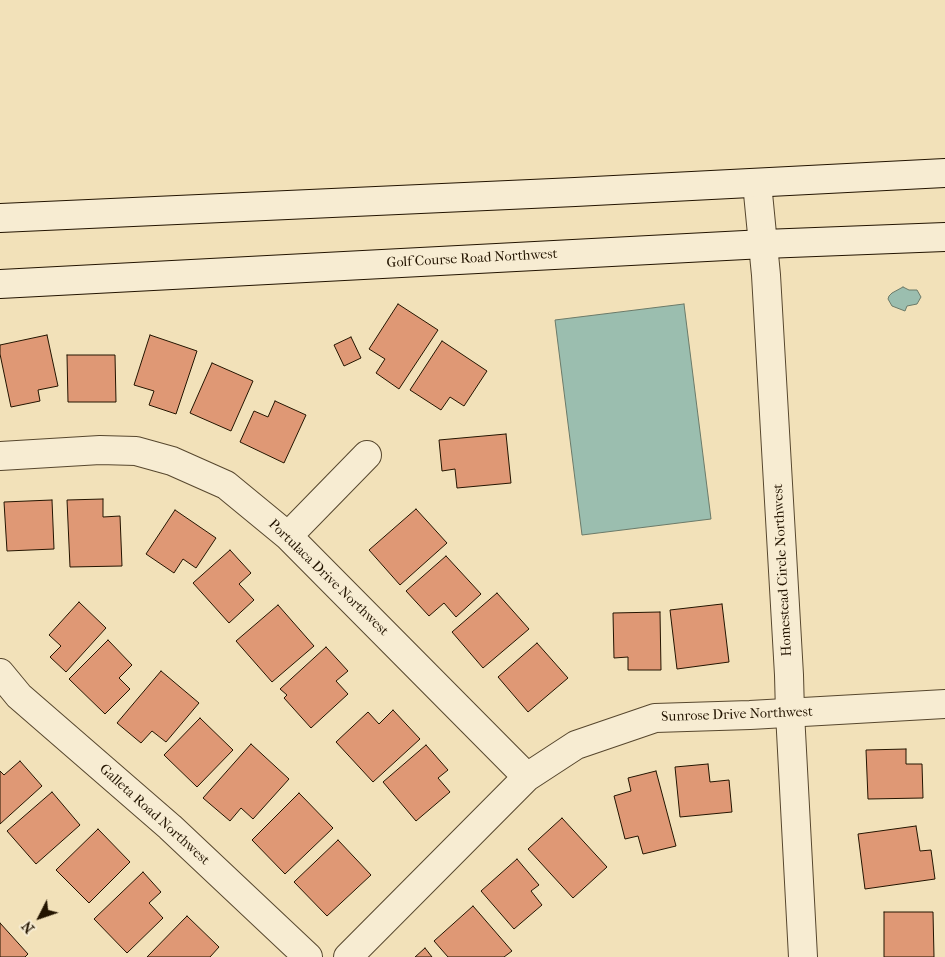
<!DOCTYPE html>
<style>
body{margin:0}
#map{position:relative;width:945px;height:957px;overflow:hidden;background:#f2e1b9;font-family:"IM FELL French Canon",serif}
canvas{display:block}
.north{position:absolute;left:15px;top:892px;width:50px;height:50px;-webkit-text-stroke:4px #f7ecd2;paint-order:stroke;rotate:229deg;font-size:14px;font-weight:700;line-height:20px;text-align:center;color:#231400}
.north::after{content:'';display:block;margin:auto;width:18px;height:22px;background:#231400;clip-path:polygon(50% 0,100% 100%,50% 72%,0 100%)}
</style>
<div id="map">
<canvas width="945" height="957"></canvas>
<div class="north">N</div>
</div>
<script>
const ctx = document.querySelector('canvas').getContext('2d');
ctx.lineJoin = 'round';
function fill(path, color) {
  ctx.fillStyle = color;
  ctx.fill(path, 'evenodd');
}
function toPath(rows) {
  const path = new Path2D();
  for (const r of rows) {
    path.moveTo(r[0], r[1]);
    for (let i = 2; i < r.length; i += 2) path.lineTo(r[i], r[i + 1]);
  }
  return path;
}
function trace(path, color, width, dash) {
  ctx.strokeStyle = color;
  ctx.lineWidth = width;
  ctx.lineCap = dash ? 'butt' : 'round';
  ctx.setLineDash(dash || []);
  ctx.stroke(path);
}
function write(font, color, halo, rows, align = 'center') {
  ctx.font = font + ' "IM FELL French Canon",serif';
  ctx.lineWidth = 5;
  ctx.setLineDash([]);
  ctx.textBaseline = 'middle';
  ctx.strokeStyle = halo;
  ctx.fillStyle = color;
  for (const [text, x, y, turn = 0] of rows) {
    ctx.save();
    ctx.translate(x, y);
    ctx.rotate((+turn || 0) * Math.PI / 180);
    ctx.textAlign = isNaN(turn) ? turn : align;
    if (halo) ctx.strokeText(text, 0, 0);
    ctx.fillText(text, 0, 0);
    ctx.restore();
  }
}
const water = toPath([
 [903,287,909,290,917,290,921,297,917,304,907,306,905,311,892,306,888,299,889,296,892,293,903,287],
 [684,304,711,519,582,535,555,320,684,304]
]);
const building = toPath([
 [398,304,438,330,399,389,376,373,385,359,369,349,398,304],
 [47,335,58,386,38,390,40,401,11,407,0,354,0,345,47,335],
 [150,335,197,351,176,414,149,405,154,391,134,385,150,335],
 [351,337,361,358,344,366,334,345,351,337],
 [442,341,487,371,464,406,450,397,441,410,410,390,442,341],
 [67,355,115,355,116,402,68,402,67,355],
 [212,363,253,381,231,431,190,413,212,363],
 [275,401,306,415,284,463,240,442,254,411,268,417,275,401],
 [506,434,511,483,457,488,455,469,442,471,439,440,506,434],
 [103,499,103,517,120,516,122,566,70,567,67,500,103,499],
 [52,500,54,549,7,551,4,502,52,500],
 [416,509,447,543,400,585,369,550,416,509],
 [175,510,216,538,196,568,183,559,174,573,146,554,175,510],
 [230,550,251,573,239,584,254,600,229,623,193,583,230,550],
 [446,556,481,594,456,617,444,603,429,616,406,591,446,556],
 [497,593,529,629,483,668,452,632,497,593],
 [79,602,106,628,66,672,50,657,61,646,49,635,79,602],
 [722,604,729,662,677,669,670,610,722,604],
 [278,605,314,646,272,682,236,641,278,605],
 [660,612,661,670,628,670,628,657,614,658,613,613,660,612],
 [108,640,132,665,119,678,130,689,105,714,69,679,108,640],
 [537,643,568,678,528,712,498,677,537,643],
 [326,647,348,671,336,681,348,694,311,728,284,698,287,695,280,689,326,647],
 [161,671,199,703,166,742,152,731,141,743,117,723,161,671],
 [393,710,420,739,373,782,336,742,368,712,379,724,393,710],
 [200,718,233,750,197,787,164,755,200,718],
 [251,744,289,779,253,819,241,808,230,821,203,798,251,744],
 [426,745,448,770,438,778,450,792,416,821,383,782,426,745],
 [906,749,906,764,922,764,923,798,868,799,866,750,906,749],
 [20,761,42,786,0,824,0,771,4,775,20,761],
 [708,764,710,782,729,780,732,812,680,817,675,767,708,764],
 [656,771,676,846,643,854,638,836,625,839,614,796,631,791,628,778,656,771],
 [52,792,80,825,36,864,7,831,52,792],
 [299,793,333,828,285,874,252,840,299,793],
 [562,818,607,867,573,898,528,849,562,818],
 [916,826,920,851,931,850,935,879,865,889,858,834,916,826],
 [98,829,130,862,89,903,56,870,98,829],
 [338,840,371,875,327,916,294,882,338,840],
 [517,859,539,885,531,891,542,905,514,929,481,891,517,859],
 [143,872,161,892,149,903,163,918,127,953,94,919,143,872],
 [473,906,512,951,504,957,448,957,434,941,473,906],
 [884,912,933,912,934,957,884,957,884,912],
 [187,916,219,947,210,957,147,957,187,916],
 [0,923,28,954,25,957,0,957,0,923],
 [425,948,432,957,415,957,425,948]
]);
const minor = toPath([
 [0,456,100,450,136,451,172,461,226,485,288,536,527,777],
 [288,536,367,455],
 [0,673,19,696,170,827,308,957],
 [348,957,527,777,576,745,655,718,750,715,945,704]
]);
const tertiary = toPath([
 [757,183,766,275,789,675,790,713,803,957]
]);
const secondary = toPath([
 [0,218,575,192,945,173],
 [0,284,764,244,945,237]
]);
const streetNames = [
 ["Golf Course Road Northwest",472,259,-3],
 ["Homestead Circle Northwest",783,570,-93],
 ["Portulaca Drive Northwest",328,578,44],
 ["Sunrose Drive Northwest",737,715,-2],
 ["Galleta Road Northwest",154,815,42]
];
fill(water, '#9bbeaf');
trace(water, '#6b7a69', 1);
fill(building, '#df9875');
trace(building, '#231400', 1);
trace(minor, '#57472e', 30);
trace(tertiary, '#57472e', 30);
trace(secondary, '#231400', 30);
trace(minor, '#f7ecd2', 28);
trace(tertiary, '#f7ecd2', 28);
trace(secondary, '#f7ecd2', 28);
write('14px', '#231400', '#f7ecd2', streetNames);
</script>
